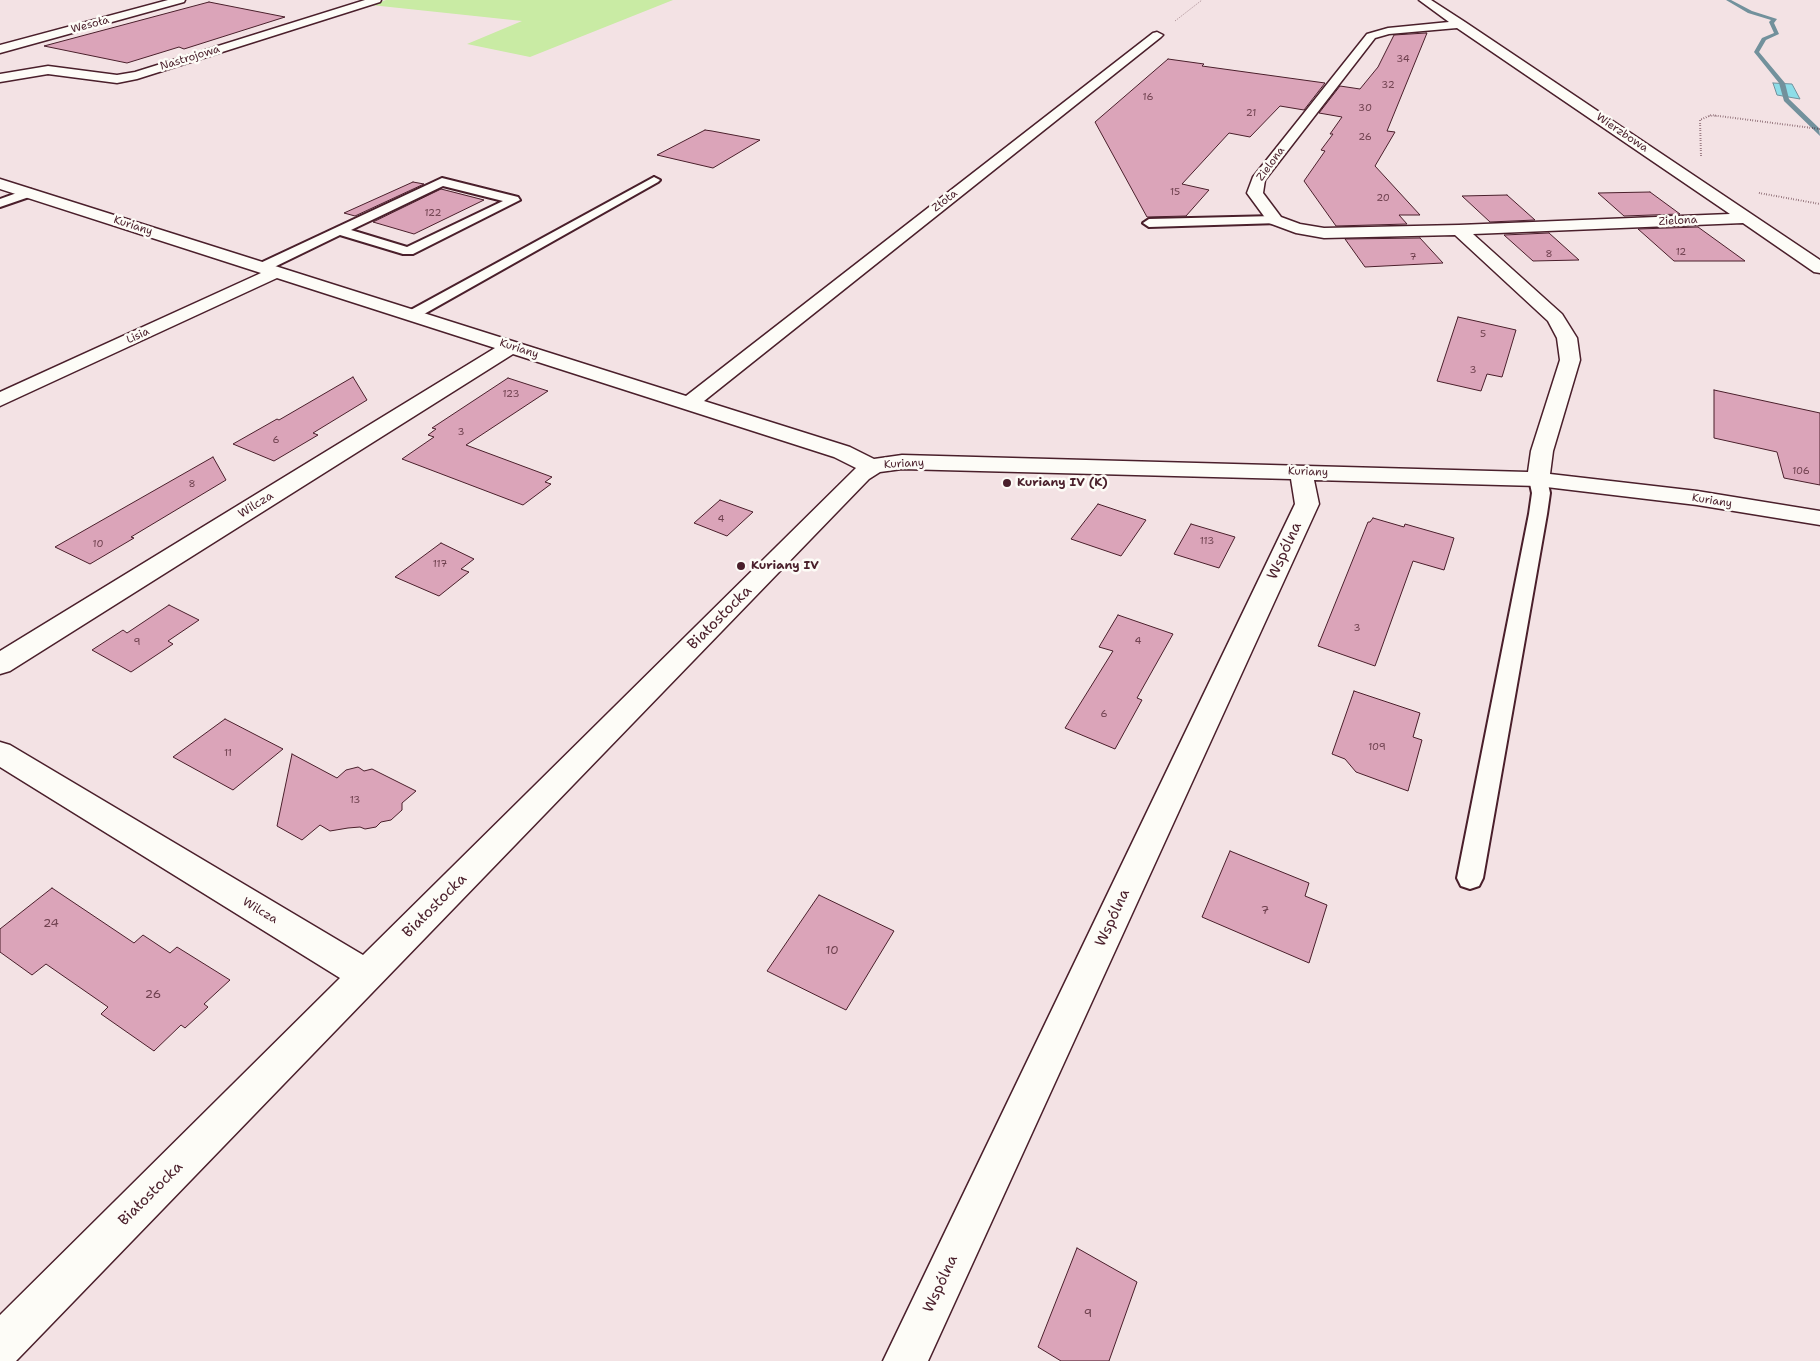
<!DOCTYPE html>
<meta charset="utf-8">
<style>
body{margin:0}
canvas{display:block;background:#f3e2e4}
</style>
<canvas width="1820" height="1361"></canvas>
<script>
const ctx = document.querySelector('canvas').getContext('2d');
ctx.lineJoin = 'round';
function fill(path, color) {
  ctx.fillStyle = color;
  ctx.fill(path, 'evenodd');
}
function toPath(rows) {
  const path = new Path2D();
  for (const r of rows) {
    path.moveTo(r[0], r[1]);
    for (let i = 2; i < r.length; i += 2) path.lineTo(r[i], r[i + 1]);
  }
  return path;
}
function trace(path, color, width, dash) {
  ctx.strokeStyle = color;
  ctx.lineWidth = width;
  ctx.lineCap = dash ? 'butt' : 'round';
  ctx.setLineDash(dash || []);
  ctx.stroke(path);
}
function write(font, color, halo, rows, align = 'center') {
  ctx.font = font + ' "Shantell Sans",sans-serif';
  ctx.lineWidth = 5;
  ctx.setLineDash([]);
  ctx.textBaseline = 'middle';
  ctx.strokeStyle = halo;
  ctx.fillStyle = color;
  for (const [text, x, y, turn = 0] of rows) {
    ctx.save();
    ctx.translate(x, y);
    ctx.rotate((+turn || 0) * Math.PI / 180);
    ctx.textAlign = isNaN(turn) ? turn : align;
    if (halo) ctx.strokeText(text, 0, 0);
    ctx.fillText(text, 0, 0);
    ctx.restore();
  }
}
const green = toPath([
 [386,0,673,0,530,57,467,44,522,21,371,5]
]);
const water = toPath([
 [1773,83,1792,84,1800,99,1777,95,1773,83]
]);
const stream = toPath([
 [1726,0,1731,0,1752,11,1777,19,1774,23,1779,34,1766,40,1759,52,1785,83,1789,99,1819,128,1820,136,1784,101,1779,83,1754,52,1762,38,1774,33,1769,22,1771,20,1748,13,1726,0]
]);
const building = toPath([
 [209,2,285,17,184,49,179,47,127,63,44,46,209,2],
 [1426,33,1427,33,1387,131,1395,132,1375,166,1420,215,1399,215,1407,224,1336,226,1304,181,1325,151,1321,150,1333,134,1330,134,1342,117,1319,113,1340,86,1360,89,1378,67,1394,35,1426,33],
 [1168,59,1204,64,1202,66,1325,83,1304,110,1280,106,1250,137,1229,133,1182,184,1209,190,1186,216,1147,217,1095,122,1168,59],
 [705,130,712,131,760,140,713,168,657,155,705,130],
 [413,182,424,184,355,216,344,213,413,182],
 [441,189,484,200,414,234,373,222,441,189],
 [1650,192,1680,214,1624,216,1598,193,1650,192],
 [1507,195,1535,220,1490,222,1462,196,1507,195],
 [1698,227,1745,261,1674,261,1638,229,1698,227],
 [1549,233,1579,260,1533,261,1504,235,1549,233],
 [1420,238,1443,263,1365,267,1345,239,1420,238],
 [1458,317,1516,330,1502,377,1487,374,1481,391,1437,381,1458,317],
 [353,377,367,400,313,433,318,435,274,461,233,444,277,419,279,420,353,377],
 [508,378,548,391,466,445,552,477,545,482,551,484,523,505,402,459,434,437,428,435,436,429,432,428,508,378],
 [1714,390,1820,413,1820,485,1784,478,1777,452,1714,438,1714,390],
 [213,457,226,480,131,537,134,538,90,564,55,547,213,457],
 [720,500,753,512,727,536,694,523,720,500],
 [1098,504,1146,520,1121,556,1071,539,1098,504],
 [1373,518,1404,527,1405,524,1454,538,1444,570,1413,561,1375,666,1318,646,1368,522,1370,522,1373,518],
 [1191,524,1235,537,1219,568,1174,554,1191,524],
 [441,543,474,559,461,569,469,572,439,596,395,577,441,543],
 [169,605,199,620,168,641,173,644,131,672,92,650,123,630,127,633,169,605],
 [1118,615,1173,634,1137,698,1142,700,1115,749,1065,728,1113,651,1099,647,1118,615],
 [1354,691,1420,713,1413,737,1422,740,1408,791,1356,772,1345,759,1332,754,1354,691],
 [225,719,283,749,233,790,173,757,225,719],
 [292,754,337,778,346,770,358,767,364,771,372,769,416,791,402,803,402,810,391,820,381,822,376,827,365,829,360,827,348,828,330,831,320,825,302,840,277,826,292,754],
 [1230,851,1309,883,1305,896,1327,905,1309,963,1202,917,1230,851],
 [52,888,134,943,143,935,170,953,177,947,230,980,204,1004,208,1007,185,1028,181,1025,154,1051,101,1014,108,1007,46,964,32,975,0,952,0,929,52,888],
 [819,895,894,931,846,1010,767,971,819,895],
 [1077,1248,1137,1282,1109,1361,1061,1361,1038,1347,1077,1248]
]);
const pathFar1 = toPath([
 [1175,21,1202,0],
 [1709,116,1718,116]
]);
const path = toPath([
 [1701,156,1700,120,1711,115,1820,129],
 [1759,193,1820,204]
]);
const service = toPath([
 [654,177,660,180,658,182,417,318,407,318,405,315,407,312,654,177],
 [442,178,518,197,520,200,413,254,403,254,340,235,266,271,261,272,254,268,256,265,442,178],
 [443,186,503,201,407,247,351,230,443,186],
 [28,189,32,190,34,193,32,196,0,207,0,199,28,189],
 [1275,216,1281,220,1279,223,1149,227,1143,223,1149,219,1275,216],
 [1538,474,1544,475,1547,479,1550,493,1547,514,1483,878,1479,886,1470,889,1461,886,1457,878,1529,514,1532,493,1529,479,1532,475,1538,474]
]);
const minor = toPath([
 [168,0,185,0,184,2,0,53,0,45,168,0],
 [365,0,381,0,380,2,137,79,117,83,48,74,0,82,0,74,48,66,117,75,135,72,365,0],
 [1419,0,1431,0,1465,22,1820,260,1820,273,1814,272,1743,223,1473,234,1562,314,1577,338,1580,360,1553,451,1550,474,1697,491,1820,511,1820,525,1697,505,1538,486,1314,480,1319,504,928,1361,883,1361,1295,504,1291,479,902,469,880,472,869,479,16,1361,0,1361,0,1315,340,978,0,767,0,742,10,745,363,955,856,468,834,457,513,354,10,671,0,674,0,651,495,348,277,278,0,406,0,392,261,273,0,189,0,179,686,396,1153,33,1157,32,1163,35,1161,37,704,401,850,447,874,459,902,455,1528,472,1531,451,1560,360,1557,338,1548,321,1455,235,1324,238,1296,233,1269,223,1247,193,1253,177,1367,34,1388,28,1449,22,1419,0],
 [1457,28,1730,214,1459,225,1324,228,1300,224,1281,217,1263,193,1265,180,1375,38,1389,34,1457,28]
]);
const markers = [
 [1007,483,5,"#4a1f2b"],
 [741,566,5,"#4a1f2b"]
];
const numberNames = [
 ["34",1403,59],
 ["32",1388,85],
 ["16",1148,97],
 ["30",1365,108],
 ["21",1251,113],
 ["26",1365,137],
 ["15",1175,192],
 ["20",1383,198],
 ["122",433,213],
 ["12",1681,252],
 ["8",1549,254],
 ["7",1413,257],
 ["5",1483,334],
 ["3",1473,370],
 ["123",511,394],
 ["3",461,432],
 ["6",276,440],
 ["106",1801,471],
 ["8",192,484],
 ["4",721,519],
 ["113",1207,541],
 ["10",98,544],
 ["117",440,564],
 ["3",1357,628],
 ["4",1138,641],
 ["9",137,642],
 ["6",1104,714],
 ["109",1377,747],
 ["11",228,753],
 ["13",355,800]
];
const farStreetnames = [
 ["Wesoła",90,25,-15],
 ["Nastrojowa",190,58,-17],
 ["Wierzbowa",1622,133,34],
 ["Zielona",1271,164,-54],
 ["Złota",945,201,-38],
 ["Zielona",1678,221,-3],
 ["Kuriany",133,226,18],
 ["Lisia",138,336,-25],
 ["Kuriany",519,349,18],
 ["Kuriany",904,464,-3],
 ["Kuriany",1308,472,2],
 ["Kuriany",1712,501,9]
];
const poiNames = [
 ["Kuriany IV (K)",1017,483],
 ["Kuriany IV",751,566]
];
const streetNames = [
 ["Wilcza",256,505,-32],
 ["Wilcza",260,911,31]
];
const nearNumbernames = [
 ["7",1265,911],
 ["24",51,924],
 ["10",832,951],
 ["26",153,995],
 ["9",1088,1314]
];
const nearStreetnames = [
 ["Wspólna",1285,551,-65],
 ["Białostocka",720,618,-45],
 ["Białostocka",435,906,-45],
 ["Wspólna",1113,918,-65],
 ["Białostocka",151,1194,-45],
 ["Wspólna",941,1284,-65]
];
fill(green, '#c9eba4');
fill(water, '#8ddde8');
trace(water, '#72919c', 1);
fill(stream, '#72919c');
fill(building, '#dba4b9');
trace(building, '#4a1f2b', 1);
trace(service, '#4a1f2b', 4);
trace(minor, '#4a1f2b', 3);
trace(pathFar1, '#4a1f2b', 1, [0.5, 2]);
trace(path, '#4a1f2b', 2, [0.5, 2]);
fill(service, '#fdfcf7');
fill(minor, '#fdfcf7');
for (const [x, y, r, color] of markers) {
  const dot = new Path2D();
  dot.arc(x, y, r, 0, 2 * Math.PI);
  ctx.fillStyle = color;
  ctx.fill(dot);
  trace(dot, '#fdfcf7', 2);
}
write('10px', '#6e404e', null, numberNames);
write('11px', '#4a1f2b', '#fdfcf7', farStreetnames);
write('bold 12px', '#4a1f2b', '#fdfcf7', poiNames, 'left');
write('12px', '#4a1f2b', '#fdfcf7', streetNames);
write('12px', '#6e404e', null, nearNumbernames);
write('15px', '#4a1f2b', '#fdfcf7', nearStreetnames);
</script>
